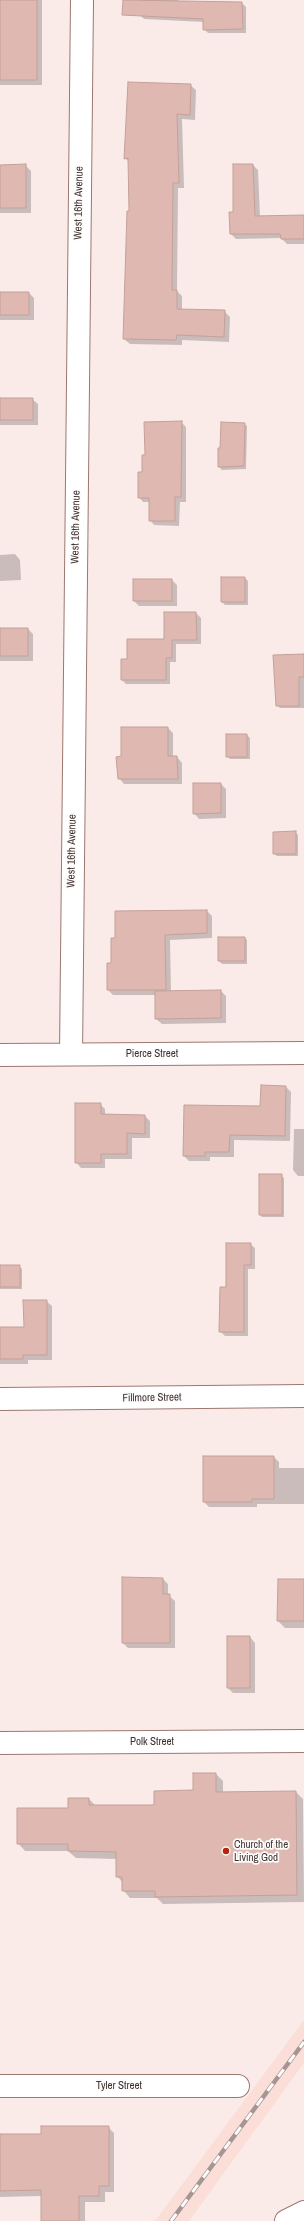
<!DOCTYPE html>
<style>
body{margin:0}
canvas{display:block;background:#fbebe8}
</style>
<canvas width="304" height="2221"></canvas>
<script>
const ctx = document.querySelector('canvas').getContext('2d');
ctx.lineJoin = 'round';
function fill(path, color) {
  ctx.fillStyle = color;
  ctx.fill(path, 'evenodd');
}
function toPath(rows) {
  const path = new Path2D();
  for (const r of rows) {
    path.moveTo(r[0], r[1]);
    for (let i = 2; i < r.length; i += 2) path.lineTo(r[i], r[i + 1]);
  }
  return path;
}
function trace(path, color, width, dash) {
  ctx.strokeStyle = color;
  ctx.lineWidth = width;
  ctx.lineCap = dash ? 'butt' : 'round';
  ctx.setLineDash(dash || []);
  ctx.stroke(path);
}
function write(font, color, halo, rows, align = 'center') {
  ctx.font = font + ' "Archivo Narrow",sans-serif';
  ctx.lineWidth = 3.5;
  ctx.setLineDash([]);
  ctx.textBaseline = 'middle';
  ctx.strokeStyle = halo;
  ctx.fillStyle = color;
  for (const [text, x, y, turn = 0] of rows) {
    ctx.save();
    ctx.translate(x, y);
    ctx.rotate((+turn || 0) * Math.PI / 180);
    ctx.textAlign = isNaN(turn) ? turn : align;
    if (halo) ctx.strokeText(text, 0, 0);
    ctx.fillText(text, 0, 0);
    ctx.restore();
  }
}
const built = toPath([
 [304,2020,304,2063,189,2221,155,2221]
]);
const shadow = toPath([
 [0,0,42,0,42,85,0,85],
 [141,0,178,0,178,3,242,3,246,7,246,33,208,33,204,29,204,22,144,19,140,15],
 [190,85,196,90,195,120,182,119,184,188,178,188,177,291,182,296,182,310,224,311,230,317,229,342,182,340,182,345,130,344,124,339,130,212,129,162,125,158],
 [25,165,31,171,31,213,0,213,0,166],
 [253,165,258,170,260,217,304,216,304,244,287,244,281,238,236,239,231,234,234,213],
 [0,293,29,293,34,298,34,320,0,320],
 [0,399,32,399,38,404,38,425,0,425],
 [181,422,186,427,186,502,180,502,179,526,154,525,150,520,150,502,143,502,139,497,146,456],
 [244,424,247,426,246,469,222,470,219,467,221,449],
 [15,554,20,560,21,580,0,581,0,555],
 [222,578,245,578,248,581,248,605,225,605,222,602],
 [172,580,177,585,177,606,139,606,134,601],
 [165,613,196,613,201,618,201,644,176,644,176,662,170,662,170,684,126,684,122,680,128,660,165,640],
 [0,629,28,629,33,634,33,661,0,661],
 [304,655,304,708,280,708,277,705],
 [168,728,173,733,173,757,177,757,182,763,182,784,124,784,119,778,122,757],
 [247,735,250,738,250,759,230,759,227,756],
 [221,784,226,789,226,818,199,819,194,813],
 [295,832,298,835,298,856,277,856,274,853],
 [207,911,212,916,212,938,170,940,171,992,221,991,226,996,226,1023,162,1024,156,1019,156,995,113,995,108,990,108,964,112,964],
 [245,938,247,940,247,964,222,964,219,961],
 [286,1087,291,1092,290,1141,234,1140,234,1157,210,1157,210,1161,189,1161,184,1156,261,1107],
 [100,1104,105,1109,105,1115,145,1116,150,1121,150,1138,132,1138,132,1159,105,1159,105,1168,81,1168,76,1162],
 [294,1129,304,1129,304,1176,298,1176,293,1170],
 [281,1175,284,1178,284,1217,262,1217,260,1214],
 [250,1244,255,1248,255,1269,248,1269,248,1336,225,1336,220,1331,227,1288],
 [0,1266,19,1266,22,1269,22,1289,0,1289],
 [46,1301,52,1306,52,1360,28,1360,28,1364,0,1364,0,1328,25,1328],
 [274,1457,279,1462,279,1468,304,1468,304,1504,257,1504,257,1507,209,1507,204,1502],
 [163,1579,168,1584,168,1595,175,1601,175,1648,128,1648,123,1643],
 [304,1580,304,1628,285,1628,278,1621],
 [228,1637,250,1637,255,1643,255,1693,233,1693,228,1688],
 [216,1774,223,1781,223,1793,296,1792,303,1799,304,1902,163,1904,157,1898,130,1898,123,1890,123,1883,117,1876,117,1859,76,1858,68,1851,25,1851,18,1843,69,1809,89,1799,96,1806,155,1806,194,1791],
 [108,2127,114,2133,114,2192,105,2192,105,2202,85,2202,85,2221,42,2221,42,2196,0,2197,0,2135,42,2135]
]);
const building = toPath([
 [0,0,37,0,37,80,0,80,0,0],
 [123,0,242,2,243,29,203,30,203,19,122,15,123,0],
 [128,82,191,84,190,115,177,114,179,183,173,183,172,290,177,290,177,309,225,310,224,337,177,335,176,340,123,339,127,211,129,211,128,158,124,159,128,82],
 [26,164,26,208,0,208,0,165,26,164],
 [233,164,253,164,255,216,304,215,304,239,281,239,280,234,230,234,229,212,233,212,233,164],
 [0,292,29,292,29,315,0,315,0,292],
 [0,398,33,398,33,420,0,420,0,398],
 [182,421,181,497,175,497,175,521,149,521,149,498,138,498,138,472,142,472,142,455,145,455,144,422,182,421],
 [221,422,245,423,244,466,218,467,218,448,220,448,221,422],
 [221,577,245,577,245,602,221,602,221,577],
 [133,579,172,579,172,601,133,601,133,579],
 [164,612,196,612,197,640,172,640,172,658,166,658,166,680,121,680,121,659,127,659,127,639,164,639,164,612],
 [0,628,28,628,28,656,0,656,0,628],
 [304,654,304,677,299,677,299,706,276,706,273,655,304,654],
 [121,727,168,727,168,756,177,756,178,779,118,779,116,757,121,756,121,727],
 [226,734,247,734,247,757,226,757,226,734],
 [193,783,221,783,221,813,193,814,193,783],
 [296,831,296,854,273,854,273,832,296,831],
 [207,910,207,933,165,935,166,990,107,990,107,963,111,963,111,938,115,938,115,911,207,910],
 [218,937,245,937,245,961,218,961,218,937],
 [221,990,221,1018,155,1019,155,991,221,990],
 [261,1085,286,1086,285,1136,230,1135,229,1152,205,1152,205,1156,183,1156,184,1105,260,1106,261,1085],
 [75,1103,101,1103,101,1114,145,1115,145,1134,127,1133,127,1154,101,1154,101,1163,75,1163,75,1103],
 [259,1174,282,1174,282,1215,259,1215,259,1174],
 [226,1243,251,1243,251,1265,244,1265,244,1332,219,1332,220,1287,226,1287,226,1243],
 [0,1265,20,1265,20,1287,0,1287,0,1265],
 [23,1300,47,1300,47,1355,23,1355,23,1359,0,1359,0,1327,24,1327,23,1300],
 [203,1456,274,1456,274,1499,252,1499,252,1502,203,1502,203,1456],
 [122,1577,163,1578,163,1594,170,1594,170,1643,122,1643,122,1577],
 [278,1579,304,1579,304,1621,277,1621,278,1579],
 [227,1636,250,1636,250,1688,227,1688,227,1636],
 [193,1773,216,1773,216,1792,296,1791,297,1895,155,1897,155,1891,122,1891,122,1877,116,1877,116,1852,68,1851,68,1844,17,1844,17,1808,68,1808,68,1798,89,1798,89,1805,154,1805,154,1791,193,1790,193,1773],
 [41,2126,109,2126,109,2186,99,2186,99,2196,79,2196,79,2221,41,2221,41,2190,0,2191,0,2134,41,2134,41,2126]
]);
const minor = toPath([
 [71,1054,82,0],
 [0,1055,304,1053],
 [0,1399,304,1396],
 [0,1743,304,1741],
 [0,2086,238,2086],
 [286,2221,304,2212]
]);
const rail = toPath([
 [171,2221,304,2042]
]);
const markers = [
 [226,1851,4,"#b3260c"]
];
const streetNames = [
 ["West 16th Avenue",79,203,-89],
 ["West 16th Avenue",76,527,-89],
 ["West 16th Avenue",72,851,-89],
 ["Pierce Street",152,1054],
 ["Fillmore Street",152,1398,-1],
 ["Polk Street",152,1742],
 ["Tyler Street",119,2086]
];
const poiNames = [
 ["Church of the",234,1845],
 ["Living God",234,1858]
];
fill(built, '#fbded8');
fill(shadow, '#0003');
fill(building, '#dfb9b1');
trace(building, '#c4a098', 1);
trace(minor, '#9b7871', 24);
trace(minor, '#fff', 22);
trace(rail, '#a69693', 4.5);
trace(rail, '#fcfcfc', 3, [9]);
for (const [x, y, r, color] of markers) {
  const dot = new Path2D();
  dot.arc(x, y, r, 0, 2 * Math.PI);
  ctx.fillStyle = color;
  ctx.fill(dot);
  trace(dot, '#fcfcfc', 1.5);
}
write('11px', '#40312e', '#fcfcfc', streetNames);
write('11px', '#40312e', '#fcfcfc', poiNames, 'left');
</script>
